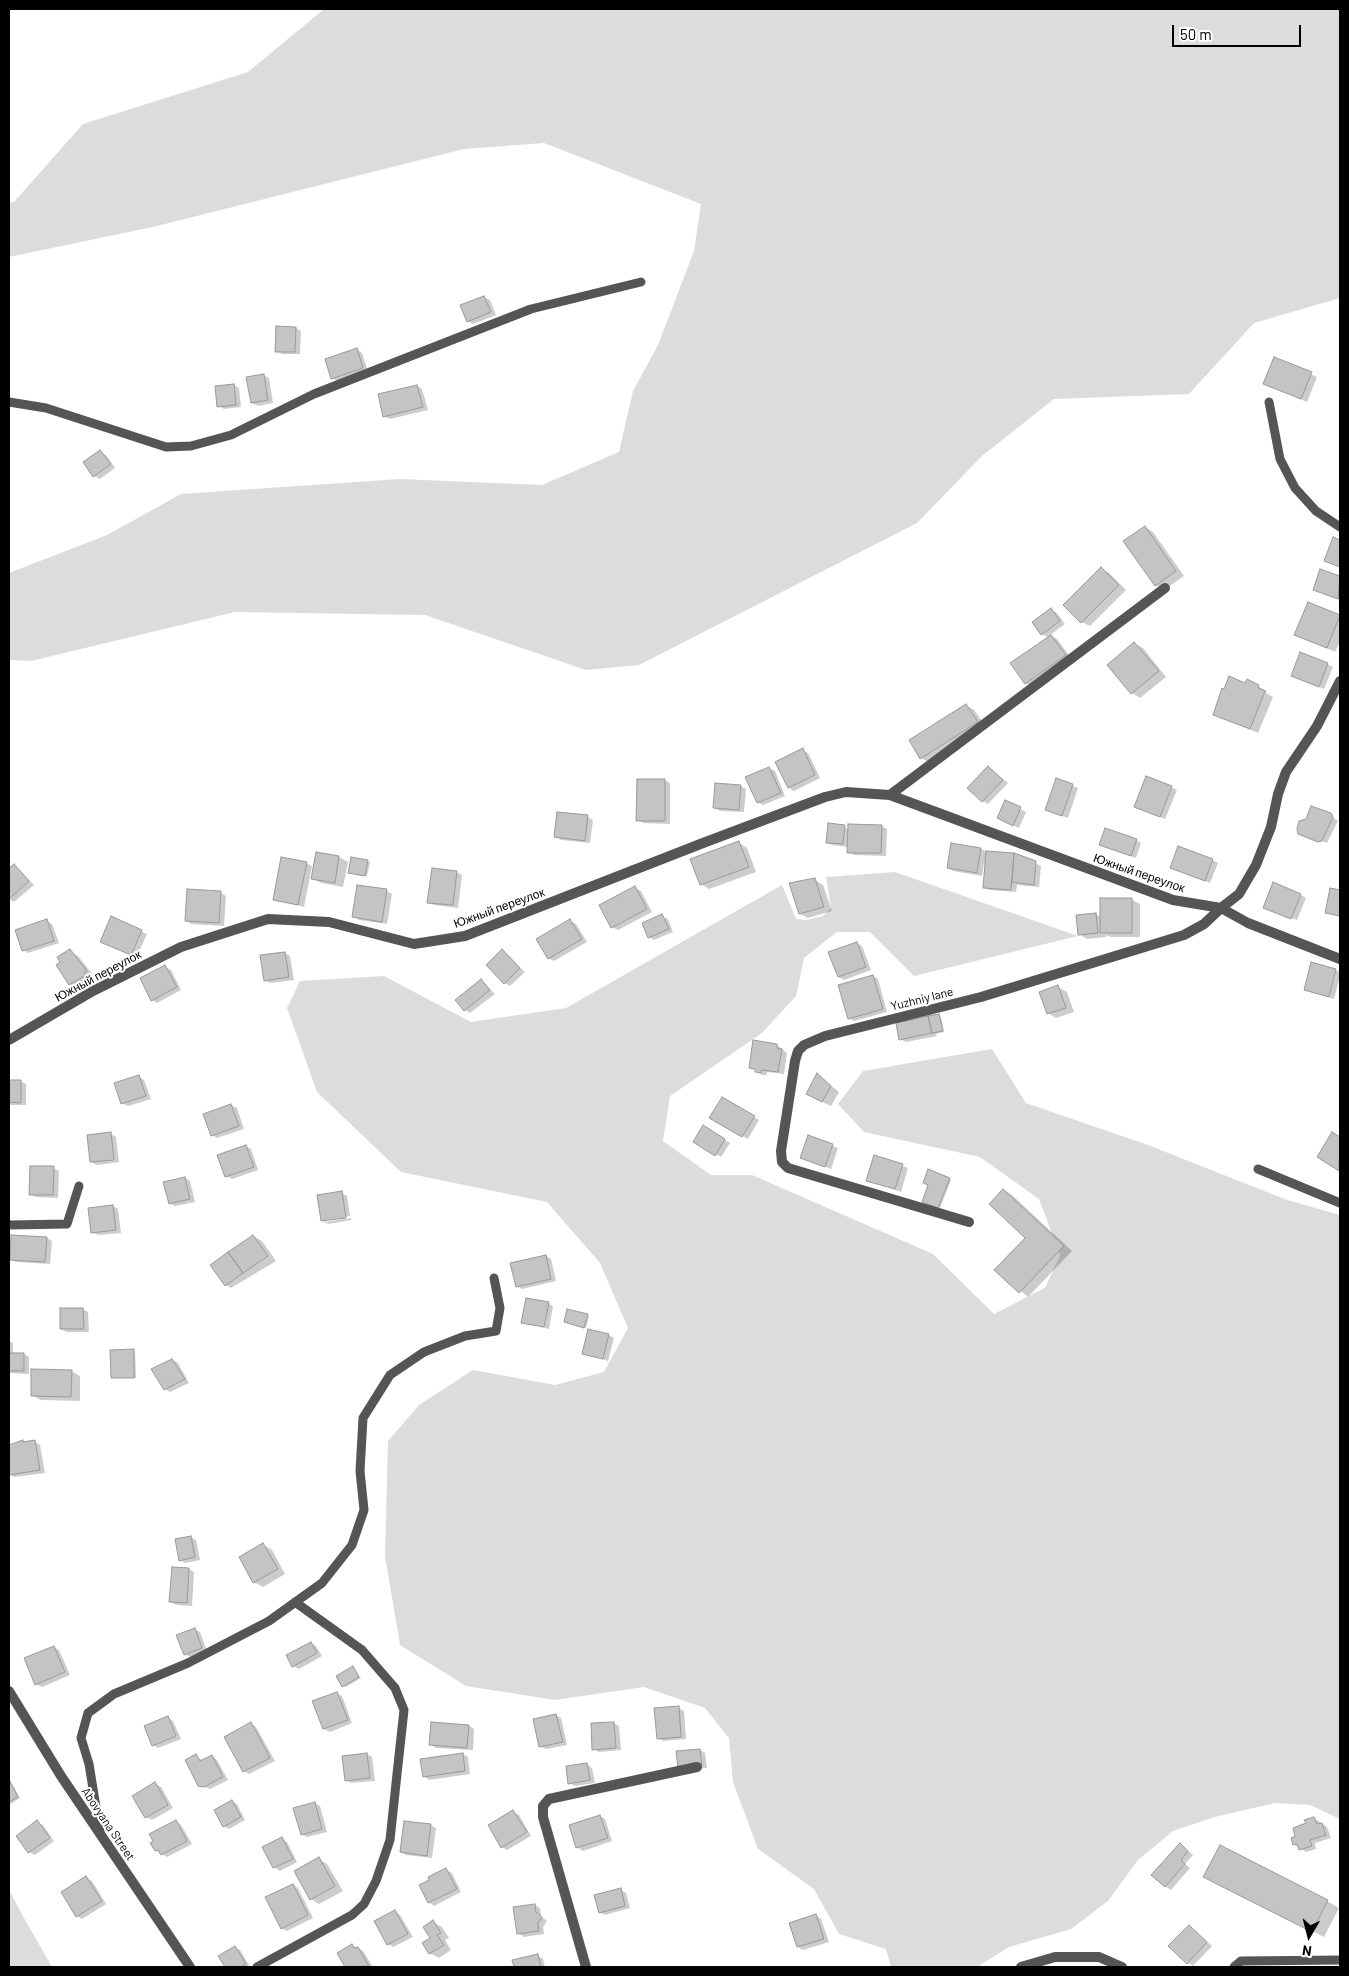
<!DOCTYPE html>
<meta charset="utf-8">
<style>
body{margin:0}
#map{position:relative;width:1349px;height:1976px;overflow:hidden;background:#fff;font-family:Barlow,sans-serif}
canvas{display:block}
.frame{position:absolute;inset:0;border:10px solid #000;pointer-events:none}
.north{position:absolute;left:1284px;top:1911px;width:50px;height:50px;-webkit-text-stroke:4px #fff;paint-order:stroke;rotate:188deg;font-size:14px;font-weight:700;line-height:20px;text-align:center;color:#000}
.north::after{content:'';display:block;margin:auto;width:18px;height:22px;background:#000;clip-path:polygon(50% 0,100% 100%,50% 72%,0 100%)}
.scale{position:absolute;left:1172px;top:25px;width:129px;height:22px;box-sizing:border-box;border:2px solid #000;border-top:0;padding-left:6px;font-size:15px;line-height:18px;white-space:nowrap;color:#000;-webkit-text-stroke:4px #fff;paint-order:stroke}
</style>
<div id="map">
<canvas width="1349" height="1976"></canvas>
<div class="frame"></div>
<div class="north">N</div>
<div class="scale">50 m</div>
</div>
<script>
const ctx = document.querySelector('canvas').getContext('2d');
ctx.lineJoin = 'round';
function fill(path, color) {
  ctx.fillStyle = color;
  ctx.fill(path, 'evenodd');
}
function toPath(rows) {
  const path = new Path2D();
  for (const r of rows) {
    path.moveTo(r[0], r[1]);
    for (let i = 2; i < r.length; i += 2) path.lineTo(r[i], r[i + 1]);
  }
  return path;
}
function trace(path, color, width, dash) {
  ctx.strokeStyle = color;
  ctx.lineWidth = width;
  ctx.lineCap = dash ? 'butt' : 'round';
  ctx.setLineDash(dash || []);
  ctx.stroke(path);
}
function write(font, color, halo, rows, align = 'center') {
  ctx.font = font + ' Barlow,sans-serif';
  ctx.lineWidth = 4;
  ctx.setLineDash([]);
  ctx.textBaseline = 'middle';
  ctx.strokeStyle = halo;
  ctx.fillStyle = color;
  for (const [text, x, y, turn = 0] of rows) {
    ctx.save();
    ctx.translate(x, y);
    ctx.rotate((+turn || 0) * Math.PI / 180);
    ctx.textAlign = isNaN(turn) ? turn : align;
    if (halo) ctx.strokeText(text, 0, 0);
    ctx.fillText(text, 0, 0);
    ctx.restore();
  }
}
const green = toPath([
 [324,9,1340,9,1340,298,1254,323,1189,394,1054,399,982,456,917,523,639,665,586,670,425,615,235,612,31,661,9,660,9,573,107,535,181,494,400,479,542,485,619,452,633,391,658,345,694,251,701,204,544,143,464,149,157,226,9,257,9,203,14,202,83,124,248,72],
 [895,872,1078,936,914,976,870,932,837,932,804,958,796,996,762,1033,670,1096,663,1141,711,1175,752,1175,933,1254,994,1314,1045,1288,1060,1255,1039,1199,980,1157,864,1132,838,1104,863,1071,992,1049,1026,1103,1148,1145,1287,1200,1340,1215,1340,1819,1310,1805,1275,1803,1215,1817,1173,1831,1138,1860,1108,1901,1071,1929,1009,1947,977,1967,891,1967,886,1949,839,1934,814,1889,758,1849,733,1782,729,1738,705,1708,644,1687,555,1700,466,1686,400,1645,385,1556,388,1441,419,1405,473,1370,555,1385,604,1372,628,1328,600,1263,547,1202,401,1172,317,1092,287,1008,300,981,384,976,471,1022,566,1008,782,885,796,919,806,920,823,916,831,908,826,877],
 [9,1890,24,1918,52,1967,9,1967]
]);
const shadow = toPath([
 [484,297,490,300,496,315,473,324,468,321],
 [296,328,301,331,300,354,282,354,277,351],
 [357,349,362,353,368,371,338,381,332,378],
 [1275,359,1317,377,1307,402,1265,384],
 [263,375,269,378,273,403,258,406,252,403],
 [234,385,239,388,241,407,224,409,219,406],
 [417,386,422,389,428,410,390,419,384,416],
 [100,452,106,455,115,468,100,479,94,476],
 [1145,527,1153,532,1184,576,1164,590,1156,585],
 [1101,568,1109,573,1126,590,1090,626,1082,622],
 [1321,571,1340,578,1340,600,1320,592],
 [1309,604,1340,617,1340,641,1335,652,1296,634],
 [1051,610,1057,613,1065,624,1050,635,1057,639,1071,658,1031,686,1026,683,1049,638,1042,634],
 [1134,643,1143,648,1166,677,1140,698,1132,693],
 [1327,664,1333,667,1324,689,1292,676],
 [1247,681,1267,691,1266,693,1273,697,1258,733,1215,714],
 [966,705,974,710,986,727,930,763,921,758],
 [802,750,808,753,820,778,794,791,789,788],
 [988,767,1008,783,988,804,983,801],
 [769,768,775,771,785,796,763,805,758,802],
 [1057,779,1078,788,1068,818,1046,810],
 [638,780,665,780,670,783,670,824,643,823,638,820],
 [740,786,746,789,744,812,720,811,715,808],
 [1171,787,1177,790,1165,819,1135,807],
 [1006,802,1026,812,1019,828,1004,821],
 [1330,815,1338,821,1327,843,1299,833],
 [587,817,593,820,590,843,561,840,555,837],
 [829,824,849,829,881,826,887,829,886,856,854,855,849,852,849,847,832,845,827,842],
 [1136,840,1141,843,1136,858,1101,845],
 [739,843,747,848,756,872,709,889,701,884],
 [981,849,987,852,1014,854,1041,866,1039,887,1017,885,1016,892,990,890,984,887,986,863,984,863,982,876,953,871,948,868],
 [317,853,339,857,348,862,343,887,321,883,312,878],
 [1212,860,1218,863,1210,883,1177,870],
 [368,861,370,862,367,876,351,873],
 [306,863,312,866,304,907,274,899],
 [14,865,34,885,14,902,9,899,9,870],
 [456,872,462,875,458,908,434,905,429,902],
 [815,880,823,885,832,911,808,918,800,914],
 [635,888,641,891,652,912,618,930,612,927],
 [1331,889,1340,891,1340,917,1326,912],
 [188,891,221,893,226,896,224,926,191,924,186,921],
 [386,891,392,894,387,924,359,920,354,916],
 [1301,895,1306,898,1297,920,1268,909],
 [1131,899,1140,904,1140,937,1110,937,1106,935,1106,937,1087,939,1079,934,1096,914,1102,918],
 [662,916,668,919,673,932,654,940,649,937],
 [112,918,147,934,137,956,106,943],
 [47,921,52,924,59,943,28,953,23,950],
 [570,921,576,924,587,942,554,961,548,958],
 [857,943,862,946,871,970,844,980,839,977],
 [70,951,78,956,94,976,92,978,93,980,78,989,70,984],
 [503,951,525,972,510,986,505,983],
 [285,953,290,956,294,980,270,983,265,980],
 [165,967,171,970,181,990,157,1003,152,1000],
 [1336,970,1340,972,1340,976,1334,999,1305,989],
 [873,976,878,979,887,1012,854,1021,849,1018],
 [482,981,495,994,470,1013,465,1010],
 [1058,987,1067,992,1074,1012,1056,1018,1048,1013],
 [939,1015,941,1017,944,1032,936,1034,937,1036,906,1042,900,1039],
 [777,1045,787,1053,784,1074,767,1072,767,1075,762,1075,751,1067],
 [817,1074,839,1092,831,1106,816,1099],
 [139,1076,144,1080,151,1099,128,1106,122,1103],
 [9,1081,20,1081,26,1084,26,1105,9,1105],
 [722,1098,759,1120,748,1139,711,1118],
 [231,1105,237,1108,244,1129,217,1138,212,1135],
 [703,1127,730,1143,721,1157,694,1142],
 [111,1134,116,1137,119,1162,97,1165,91,1162],
 [1333,1134,1340,1138,1340,1170,1318,1157],
 [808,1136,838,1148,831,1169,801,1157],
 [246,1146,251,1149,258,1170,232,1179,226,1176],
 [875,1157,908,1168,901,1192,868,1180],
 [53,1168,59,1171,58,1198,36,1197,31,1194],
 [185,1178,190,1181,195,1202,175,1206,170,1203],
 [949,1179,951,1180,940,1208,925,1203],
 [1004,1190,1012,1195,1072,1251,1028,1297,996,1270,1026,1238],
 [342,1193,347,1196,350,1216,326,1219,326,1222,351,1218,351,1220,328,1224,323,1221],
 [113,1206,118,1209,121,1233,98,1235,92,1232],
 [253,1236,262,1241,276,1261,231,1288,226,1285],
 [47,1238,52,1241,50,1264,16,1262,11,1259],
 [546,1256,551,1259,556,1281,522,1289,517,1286],
 [548,1303,553,1306,549,1329,523,1322],
 [83,1309,88,1312,89,1332,67,1332,61,1329],
 [587,1315,589,1316,586,1328,568,1323],
 [608,1335,614,1338,608,1361,583,1353],
 [9,1341,13,1343,13,1354,24,1354,29,1357,29,1374,9,1373],
 [133,1351,135,1352,136,1378,112,1377],
 [172,1360,178,1363,189,1383,170,1392,165,1389],
 [71,1371,80,1376,80,1401,41,1400,32,1395],
 [35,1442,40,1445,45,1473,14,1477,9,1474,9,1446],
 [191,1537,196,1540,200,1560,185,1563,180,1560],
 [263,1545,272,1550,285,1574,263,1587,254,1582],
 [189,1569,194,1572,192,1606,176,1605,171,1602],
 [194,1629,200,1632,207,1651,190,1657,185,1654],
 [311,1643,316,1646,322,1656,299,1669,293,1666],
 [53,1647,59,1650,70,1675,42,1687,36,1684],
 [353,1668,361,1678,346,1687,343,1686],
 [336,1693,342,1696,352,1723,330,1732,324,1729,314,1702],
 [678,1708,684,1711,686,1739,663,1741,658,1738],
 [556,1715,561,1718,567,1745,546,1749,540,1746],
 [168,1718,173,1721,181,1739,158,1748,153,1745],
 [614,1723,619,1726,621,1750,599,1752,594,1749],
 [251,1724,256,1727,275,1761,249,1774,244,1771],
 [469,1726,474,1729,473,1750,436,1748,431,1745],
 [700,1750,705,1753,707,1768,684,1770],
 [367,1754,372,1757,375,1781,351,1783,346,1780],
 [463,1754,468,1757,470,1774,429,1780,424,1776],
 [196,1756,203,1761,212,1756,217,1760,228,1780,210,1789,199,1785],
 [587,1764,592,1768,595,1783,575,1786,569,1783],
 [9,1778,20,1798,9,1805],
 [155,1784,161,1787,173,1808,152,1820,146,1817],
 [232,1801,237,1804,245,1820,229,1829,224,1826],
 [315,1803,320,1806,327,1832,307,1837,302,1834],
 [513,1812,519,1815,531,1836,507,1850,502,1847],
 [600,1816,605,1819,612,1841,583,1851,578,1848,571,1825],
 [1314,1818,1327,1827,1331,1838,1315,1843,1316,1849,1306,1852,1294,1844,1307,1824],
 [176,1821,181,1825,192,1844,167,1857,155,1850],
 [37,1822,43,1825,54,1841,35,1855,29,1852,17,1836],
 [430,1825,436,1828,432,1858,406,1855,401,1852],
 [282,1839,287,1842,297,1862,280,1871,274,1867,264,1848],
 [1185,1848,1193,1855,1185,1864,1190,1868,1171,1890,1165,1886],
 [319,1859,327,1864,343,1891,319,1904,311,1899],
 [446,1870,452,1873,461,1892,434,1906,429,1902],
 [86,1878,92,1881,106,1904,82,1919,77,1916],
 [1216,1883,1327,1901,1339,1908,1324,1937],
 [293,1885,298,1888,313,1918,287,1931,281,1928],
 [620,1889,626,1893,630,1908,605,1915,600,1912],
 [535,1905,540,1908,541,1916,547,1921,543,1927,544,1934,524,1937,519,1934],
 [395,1912,400,1915,413,1937,393,1947,388,1944],
 [816,1915,821,1919,829,1942,803,1950,798,1947],
 [433,1922,442,1927,449,1938,445,1940,451,1950,439,1958,430,1953],
 [1189,1926,1212,1946,1193,1966,1188,1963],
 [352,1945,363,1951,373,1967,347,1967,339,1953],
 [235,1947,240,1950,250,1967,226,1967,220,1956],
 [538,1956,543,1959,545,1967,515,1967,514,1961]
]);
const building = toPath([
 [484,296,491,312,467,322,460,305,484,296],
 [276,326,296,327,295,352,275,352,276,326],
 [357,348,363,368,331,379,325,359,357,348],
 [1274,357,1312,372,1301,399,1263,384,1274,357],
 [264,374,268,400,251,403,246,377,264,374],
 [234,384,236,405,217,407,215,386,234,384],
 [417,385,423,407,383,417,378,394,417,385],
 [100,450,111,464,93,477,83,462,100,450],
 [1145,526,1176,571,1155,586,1123,541,1145,526],
 [1333,537,1340,540,1340,567,1324,561,1333,537],
 [1101,567,1119,585,1081,623,1063,605,1101,567],
 [1320,569,1340,576,1338,599,1313,590,1320,569],
 [1308,602,1340,615,1327,648,1294,635,1308,602],
 [1051,608,1060,621,1041,635,1032,622,1051,608],
 [1051,635,1066,655,1025,684,1010,663,1051,635],
 [1134,642,1159,671,1131,694,1107,665,1134,642],
 [1300,652,1328,663,1319,687,1291,676,1300,652],
 [1229,676,1245,683,1247,679,1259,685,1258,688,1265,691,1250,729,1213,715,1222,688,1224,689,1229,676],
 [966,704,978,722,920,759,909,740,966,704],
 [803,748,815,775,788,788,775,762,803,748],
 [988,766,1003,780,982,802,967,788,988,766],
 [769,767,781,793,757,803,745,777,769,767],
 [1146,776,1172,786,1160,817,1134,807,1146,776],
 [1056,778,1073,784,1062,816,1045,810,1056,778],
 [637,779,665,779,665,821,636,821,637,779],
 [715,783,741,785,739,810,713,808,715,783],
 [1005,800,1021,807,1013,826,997,818,1005,800],
 [1311,806,1331,813,1333,817,1322,841,1318,842,1298,834,1297,829,1299,821,1306,819,1311,806],
 [557,812,588,815,585,841,554,837,557,812],
 [828,823,845,825,843,844,826,843,828,823],
 [848,824,882,825,881,853,847,853,848,824],
 [1105,828,1137,839,1131,856,1099,845,1105,828],
 [739,841,749,867,700,885,690,859,739,841],
 [951,843,981,848,977,873,947,868,951,843],
 [1178,846,1213,859,1205,881,1170,868,1178,846],
 [986,851,1014,853,1011,890,983,888,986,851],
 [316,852,339,856,335,883,311,879,316,852],
 [1014,853,1036,861,1034,885,1012,882,1014,853],
 [281,857,307,862,298,905,273,900,281,857],
 [351,857,368,860,365,876,348,873,351,857],
 [14,864,29,881,9,899,9,868,14,864],
 [432,868,457,871,453,905,427,903,432,868],
 [815,878,824,907,799,914,789,883,815,878],
 [1273,882,1301,894,1291,919,1263,908,1273,882],
 [357,885,387,889,382,922,352,917,357,885],
 [635,886,647,909,611,928,599,905,635,886],
 [1330,888,1340,890,1340,916,1325,913,1330,888],
 [187,889,221,891,219,923,185,921,187,889],
 [1100,898,1132,898,1132,933,1100,933,1100,898],
 [1096,913,1098,933,1078,935,1076,915,1096,913],
 [662,914,669,929,648,938,642,923,662,914],
 [111,916,142,930,131,955,100,942,111,916],
 [47,919,54,941,22,951,15,930,47,919],
 [570,919,582,939,548,959,536,939,570,919],
 [857,942,866,967,838,977,828,952,857,942],
 [70,949,87,971,84,973,86,975,69,985,56,965,60,962,57,957,70,949],
 [502,949,520,968,504,984,486,965,502,949],
 [285,952,289,977,264,981,260,955,285,952],
 [1311,962,1336,969,1329,997,1304,990,1311,962],
 [165,965,177,987,151,1001,140,978,165,965],
 [873,975,883,1009,848,1019,838,985,873,975],
 [481,979,490,990,464,1011,455,1000,481,979],
 [1058,985,1066,1008,1047,1014,1039,992,1058,985],
 [939,1014,943,1031,932,1033,928,1016,939,1014],
 [928,1016,932,1033,899,1040,896,1023,928,1016],
 [753,1040,777,1044,777,1048,782,1049,778,1072,762,1070,761,1073,755,1072,755,1069,749,1068,753,1040],
 [817,1073,831,1086,822,1102,806,1094,817,1073],
 [139,1075,146,1096,121,1104,114,1083,139,1075],
 [9,1080,21,1080,21,1103,9,1102,9,1080],
 [722,1097,755,1116,742,1137,709,1118,722,1097],
 [231,1104,239,1126,211,1136,203,1114,231,1104],
 [703,1125,725,1139,715,1156,693,1142,703,1125],
 [111,1132,114,1160,90,1162,87,1135,111,1132],
 [1332,1132,1340,1137,1339,1171,1317,1157,1332,1132],
 [808,1135,833,1144,825,1167,800,1158,808,1135],
 [246,1145,254,1167,225,1177,217,1155,246,1145],
 [874,1155,903,1164,895,1189,866,1181,874,1155],
 [30,1166,54,1166,53,1195,29,1195,30,1166],
 [928,1169,950,1178,938,1208,922,1202,928,1185,923,1183,928,1169],
 [185,1177,190,1199,169,1204,163,1182,185,1177],
 [1003,1189,1064,1246,1019,1293,994,1270,1025,1238,989,1204,1003,1189],
 [342,1191,346,1218,321,1221,317,1195,342,1191],
 [113,1205,116,1230,91,1233,88,1208,113,1205],
 [11,1235,47,1237,45,1262,10,1260,11,1235],
 [253,1235,268,1256,243,1273,228,1252,253,1235],
 [228,1252,243,1273,225,1286,210,1265,228,1252],
 [546,1255,551,1279,516,1287,510,1263,546,1255],
 [526,1298,549,1302,544,1327,521,1323,526,1298],
 [60,1308,83,1308,84,1329,60,1329,60,1308],
 [567,1309,588,1314,584,1328,564,1322,567,1309],
 [588,1329,609,1334,603,1359,582,1354,588,1329],
 [134,1349,134,1378,111,1378,110,1350,134,1349],
 [9,1353,24,1353,24,1371,9,1371,9,1353],
 [172,1359,185,1379,164,1390,151,1369,172,1359],
 [31,1369,72,1370,71,1397,31,1396,31,1369],
 [23,1440,23,1442,35,1440,40,1470,9,1475,9,1445,23,1440],
 [191,1536,195,1557,179,1561,175,1539,191,1536],
 [263,1543,278,1569,253,1583,239,1557,263,1543],
 [172,1567,189,1568,187,1603,169,1602,172,1567],
 [195,1628,202,1648,184,1655,176,1635,195,1628],
 [311,1642,317,1653,292,1667,286,1655,311,1642],
 [54,1646,65,1672,35,1685,24,1658,54,1646],
 [353,1666,359,1677,342,1687,336,1676,353,1666],
 [337,1692,348,1720,323,1729,312,1701,337,1692],
 [679,1706,681,1737,657,1739,654,1708,679,1706],
 [556,1714,563,1742,539,1747,533,1719,556,1714],
 [168,1716,176,1736,152,1746,144,1726,168,1716],
 [251,1722,270,1758,243,1772,224,1737,251,1722],
 [431,1722,469,1725,467,1748,429,1745,431,1722],
 [614,1722,616,1748,592,1750,591,1723,614,1722],
 [700,1749,702,1766,678,1768,676,1751,700,1749],
 [367,1753,370,1778,345,1781,342,1756,367,1753],
 [463,1753,465,1771,423,1777,420,1759,463,1753],
 [196,1754,200,1761,212,1755,223,1777,204,1787,198,1786,185,1760,196,1754],
 [587,1763,590,1780,568,1784,566,1766,587,1763],
 [9,1780,18,1797,9,1802,9,1780],
 [155,1782,168,1805,145,1818,132,1796,155,1782],
 [232,1800,241,1817,223,1827,214,1810,232,1800],
 [315,1802,322,1829,301,1835,293,1808,315,1802],
 [513,1810,527,1832,501,1848,488,1825,513,1810],
 [600,1815,608,1838,576,1848,569,1825,600,1815],
 [1314,1817,1317,1824,1322,1823,1326,1835,1310,1840,1312,1846,1299,1850,1297,1844,1293,1845,1291,1838,1295,1836,1293,1828,1306,1823,1304,1820,1314,1817],
 [37,1820,50,1838,28,1853,16,1836,37,1820],
 [176,1820,187,1841,161,1855,158,1850,155,1851,150,1843,153,1841,149,1834,176,1820],
 [404,1821,431,1824,427,1856,400,1852,404,1821],
 [282,1837,293,1859,273,1868,262,1847,282,1837],
 [1180,1843,1188,1851,1181,1860,1185,1864,1165,1887,1151,1875,1180,1843],
 [1220,1845,1328,1900,1312,1932,1203,1877,1220,1845],
 [319,1857,335,1886,310,1900,294,1871,319,1857],
 [446,1868,457,1889,428,1903,419,1885,429,1880,428,1877,446,1868],
 [86,1876,102,1901,76,1917,61,1892,86,1876],
 [293,1884,308,1915,281,1929,265,1897,293,1884],
 [621,1888,625,1906,599,1913,594,1895,621,1888],
 [535,1904,536,1912,542,1917,538,1923,539,1931,517,1934,513,1907,535,1904],
 [395,1910,408,1934,387,1945,374,1921,395,1910],
 [816,1914,824,1939,797,1947,789,1923,816,1914],
 [433,1920,441,1933,437,1935,444,1945,429,1954,422,1943,430,1938,423,1927,433,1920],
 [1189,1925,1207,1942,1187,1964,1168,1946,1189,1925],
 [352,1944,354,1948,358,1947,369,1966,345,1967,337,1953,352,1944],
 [235,1946,246,1964,240,1967,225,1967,218,1956,235,1946],
 [538,1954,541,1967,514,1967,512,1960,538,1954]
]);
const service = toPath([
 [9,402,46,408,166,447,191,446,231,435,314,394,531,309,641,282],
 [1269,402,1280,459,1295,488,1316,511,1340,527],
 [1258,1169,1340,1203],
 [9,1225,67,1224,79,1186],
 [100,1832,89,1764,81,1738,88,1713,114,1694,188,1663,269,1621,322,1583,352,1545,364,1510,360,1471,363,1418,390,1375,424,1352,465,1336,496,1331,500,1308,494,1278],
 [257,1967,352,1915,364,1904,376,1881,390,1840,397,1774,404,1710,395,1688,362,1650,295,1602],
 [1234,1967,1241,1961,1340,1960]
]);
const minor = toPath([
 [890,795,1165,588],
 [9,1040,93,991,181,947,268,919,329,922,414,944,465,936,703,843,825,797,846,792,890,795,1173,900,1221,908,1239,894,1256,865,1271,827,1278,794,1286,772,1317,726,1340,681],
 [969,1222,788,1168,782,1162,781,1151,795,1061,798,1051,804,1045,825,1036,981,997,1184,935,1204,924,1221,908,1248,923,1340,959],
 [586,1967,543,1817,543,1806,549,1799,697,1767]
]);
const tertiary = toPath([
 [9,1691,61,1776,190,1967],
 [1021,1967,1055,1957,1099,1957,1122,1967]
]);
const streetNames = [
 ["Южный переулок",1139,873,19],
 ["Южный переулок",499,908,-20],
 ["Южный переулок",98,976,-28],
 ["Yuzhniy lane",922,999,-14],
 ["Abovyana Street",108,1824,56]
];
fill(green, '#dcdcdc');
fill(shadow, '#0003');
fill(building, '#c4c4c4');
trace(building, '#999', 1);
trace(service, '#555', 9);
trace(minor, '#555', 10);
trace(tertiary, '#555', 10);
write('12px', '#000', '#fff', streetNames);
</script>
